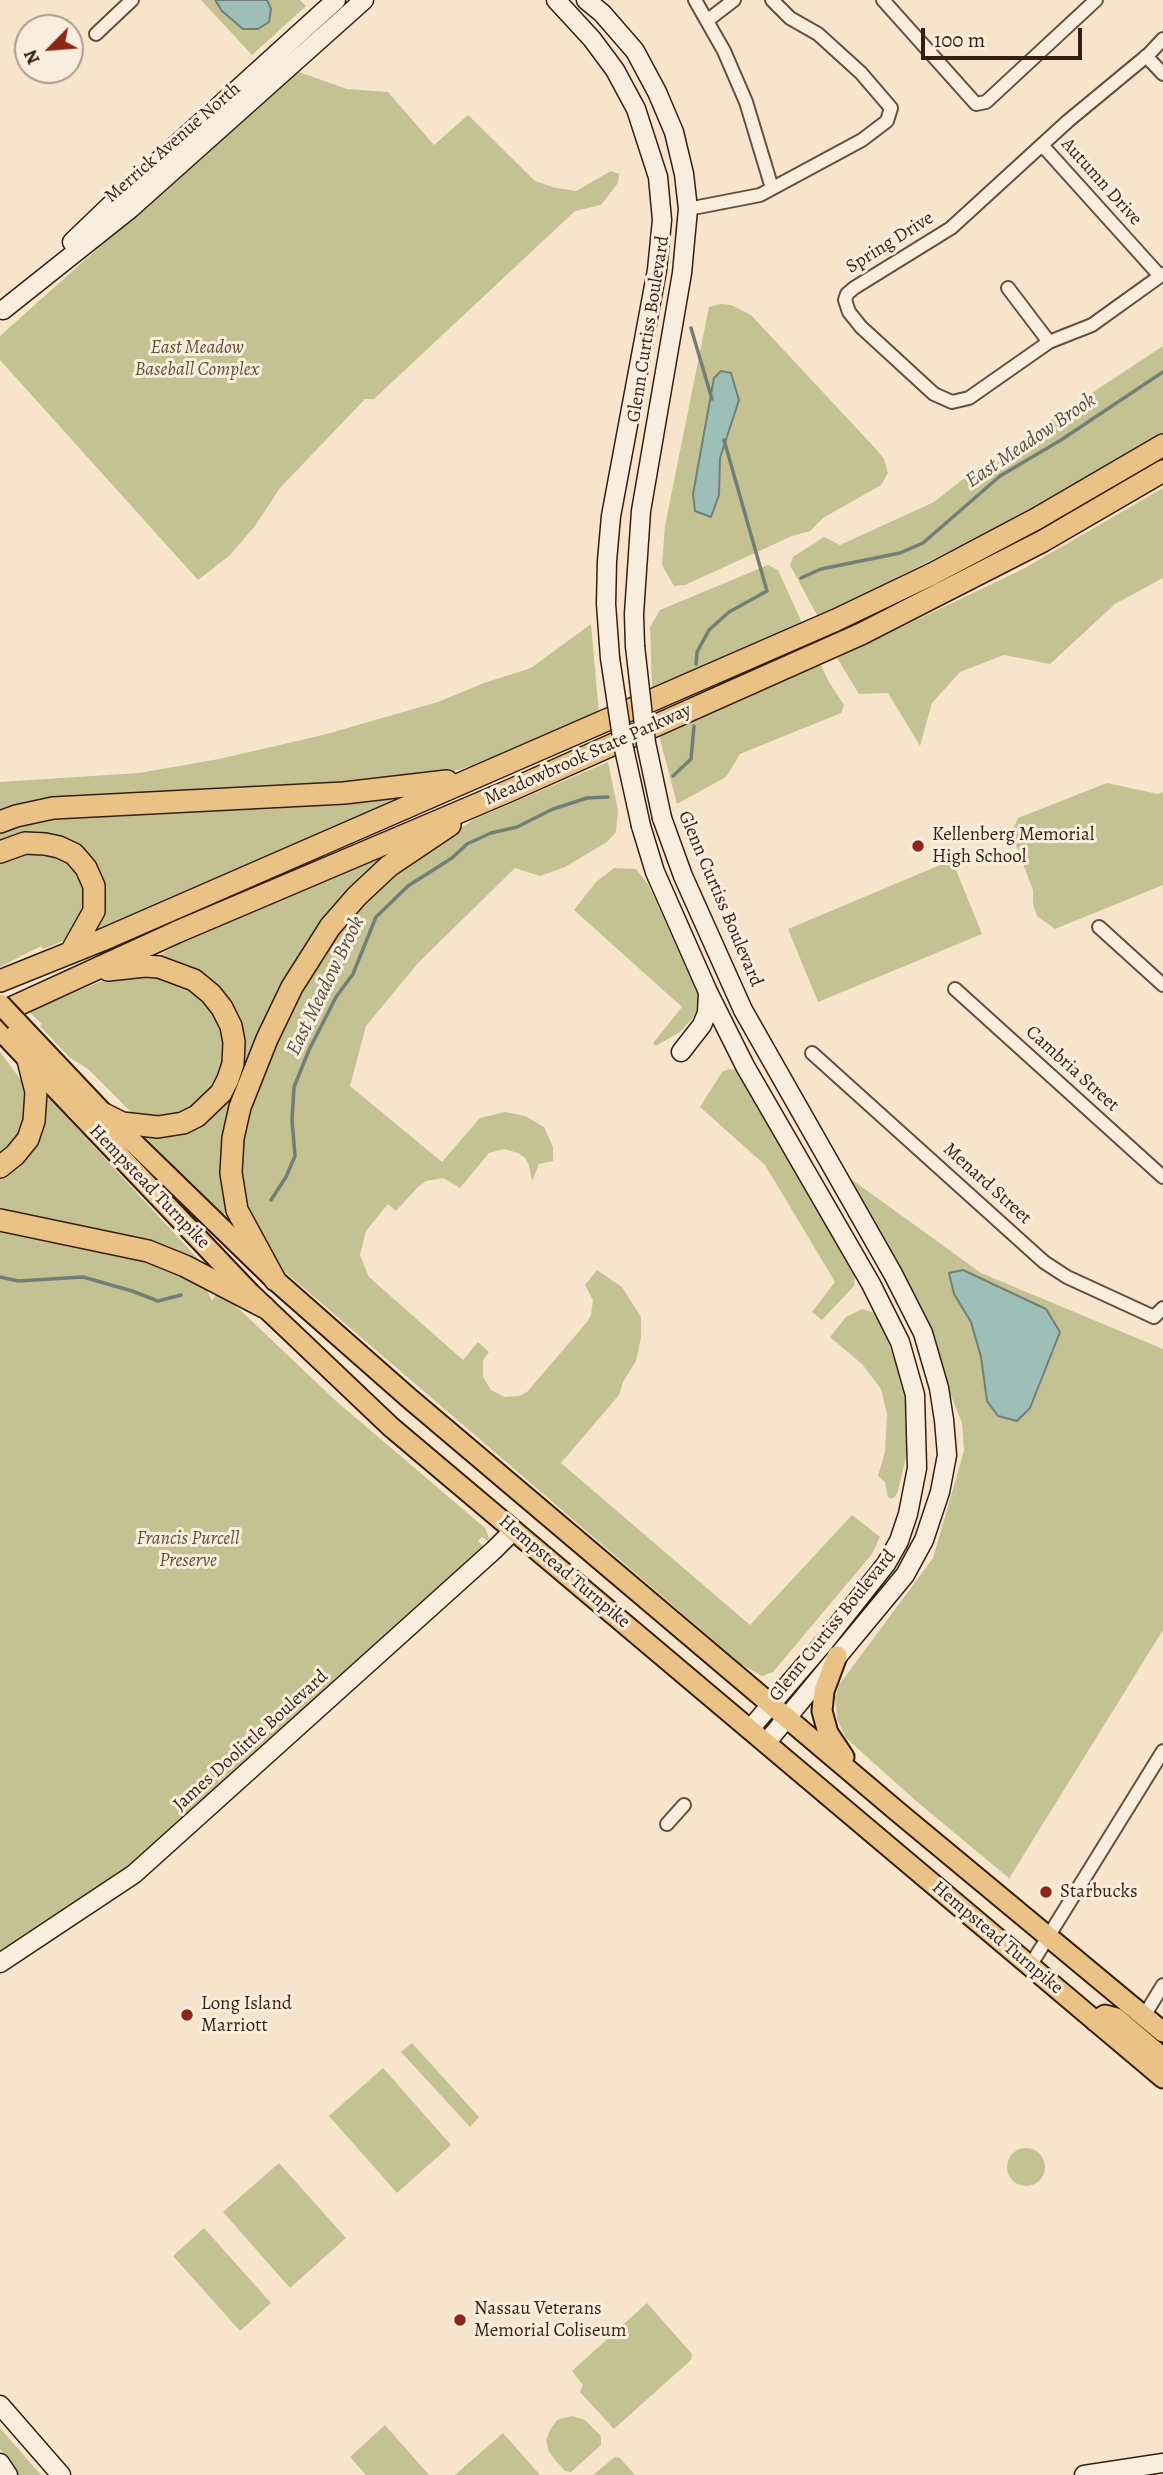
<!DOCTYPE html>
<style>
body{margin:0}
#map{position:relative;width:1163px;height:2475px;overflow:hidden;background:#f6e5cb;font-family:Alegreya,serif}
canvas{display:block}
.north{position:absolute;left:14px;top:14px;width:70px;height:70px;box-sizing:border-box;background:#f9eedd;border:2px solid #ab9b8c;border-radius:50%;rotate:245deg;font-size:19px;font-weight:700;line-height:28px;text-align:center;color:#351f12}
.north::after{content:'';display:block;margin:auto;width:24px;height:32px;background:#8f2418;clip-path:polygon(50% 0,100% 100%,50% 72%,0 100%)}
.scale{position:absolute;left:921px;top:28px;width:161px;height:32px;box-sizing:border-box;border:4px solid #351f12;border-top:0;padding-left:9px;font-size:21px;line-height:24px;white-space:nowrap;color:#351f12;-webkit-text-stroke:5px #f9eedd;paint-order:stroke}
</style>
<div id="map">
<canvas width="1163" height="2475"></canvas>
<div class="north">N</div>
<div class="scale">100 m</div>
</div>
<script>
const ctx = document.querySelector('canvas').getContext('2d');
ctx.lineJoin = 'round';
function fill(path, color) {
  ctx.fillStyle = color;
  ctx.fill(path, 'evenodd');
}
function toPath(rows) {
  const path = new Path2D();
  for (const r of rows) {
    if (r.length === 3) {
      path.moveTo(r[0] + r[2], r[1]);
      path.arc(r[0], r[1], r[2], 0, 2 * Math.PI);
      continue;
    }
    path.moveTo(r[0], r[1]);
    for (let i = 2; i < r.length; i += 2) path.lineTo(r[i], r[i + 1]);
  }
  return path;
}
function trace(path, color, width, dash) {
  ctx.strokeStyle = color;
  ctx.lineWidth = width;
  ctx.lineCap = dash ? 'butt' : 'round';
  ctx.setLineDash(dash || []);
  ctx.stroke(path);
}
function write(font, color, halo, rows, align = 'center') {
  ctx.font = font + ' Alegreya,serif';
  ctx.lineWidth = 6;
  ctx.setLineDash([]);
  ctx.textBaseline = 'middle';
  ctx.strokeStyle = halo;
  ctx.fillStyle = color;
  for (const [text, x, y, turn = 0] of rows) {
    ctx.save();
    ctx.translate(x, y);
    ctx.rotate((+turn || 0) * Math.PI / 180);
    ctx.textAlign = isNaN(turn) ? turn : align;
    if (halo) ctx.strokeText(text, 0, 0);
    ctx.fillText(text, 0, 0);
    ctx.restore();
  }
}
const green = toPath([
 [201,0,300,0,306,6,252,55],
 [296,71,347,89,388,92,434,145,468,115,535,181,556,188,576,191,611,171,619,174,618,183,601,205,575,211,374,399,365,399,280,488,255,526,230,555,198,580,0,360,0,336],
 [721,304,731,305,751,315,875,448,884,459,888,473,881,485,823,518,810,531,792,536,685,585,674,586,662,565,665,526,709,307],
 [1163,346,1163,433,1021,515,818,617,790,565,793,557,824,537,840,545,934,502,972,472],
 [1163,488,1163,578,1115,604,1050,664,1004,655,960,672,932,703,920,746,888,693,859,694,837,658,1023,569],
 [768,565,778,570,803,625,652,688,650,627,660,610],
 [591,624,599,714,529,745,462,769,421,779,0,816,0,782,139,773,219,759,323,735,438,702,484,683,531,668],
 [819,661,829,682,844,705,841,713,740,754,726,777,677,804,659,735],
 [608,762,618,810,616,832,607,842,565,867,540,876,515,868,418,963,366,1026,350,1086,442,1162,480,1118,505,1112,525,1116,544,1127,553,1147,553,1161,539,1164,532,1181,529,1165,525,1158,518,1153,504,1149,489,1153,460,1188,443,1178,426,1181,418,1187,396,1211,388,1204,366,1231,360,1255,369,1277,463,1360,478,1342,489,1352,483,1360,483,1377,491,1390,505,1397,519,1396,527,1392,587,1322,591,1315,593,1300,585,1285,597,1270,622,1287,641,1317,641,1338,636,1361,623,1382,619,1395,561,1463,750,1625,852,1515,880,1537,872,1554,773,1672,762,1676,741,1664,284,1271,236,1184,242,1117,286,1007,347,920,385,881,433,846,475,819],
 [1107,783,1158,794,1163,792,1163,885,1055,929,1037,916,1033,904,1033,890,1012,835,1014,827,1018,818],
 [404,792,404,798,90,936,96,920,77,851,0,848,0,827,30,818],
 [27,848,73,861,86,882,89,905,66,940,43,949,41,946,0,967,0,858],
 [394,850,365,880,242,1084,232,1213,218,1214,138,1135,215,1108,219,1110,233,1081,235,1024,154,958,195,935],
 [952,860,982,934,818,1002,788,929],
 [614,868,636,869,648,884,703,1006,680,1032,656,1046,653,1043,682,1007,574,910,596,882],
 [134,971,187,981,224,1024,223,1081,204,1105,173,1121,142,1118,132,1113,88,1069,69,1057,40,1026,42,1024,29,1012,116,975],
 [0,1052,21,1080,24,1095,29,1096,26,1131,0,1162],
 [729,1069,743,1070,855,1271,854,1286,822,1320,812,1312,835,1282,765,1165,700,1107,722,1072],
 [40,1098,50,1099,201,1262,0,1216,0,1175],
 [833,1166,981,1273,1163,1349,1163,1630,1010,1877,1010,1879,915,1800,846,1738,837,1719,835,1698,839,1685,933,1558,964,1451,962,1423,930,1343],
 [954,1294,1030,1408,987,1401,981,1357,971,1322],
 [0,1226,143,1254,203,1282,212,1301,215,1296,214,1290,238,1308,336,1401,485,1528,489,1538,488,1541,482,1537,478,1541,485,1548,118,1876,0,1954],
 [862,1309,874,1313,885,1334,901,1374,908,1408,906,1457,898,1491,895,1497,891,1499,888,1497,885,1482,878,1476,885,1452,887,1414,881,1389,862,1364,830,1337,846,1317],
 [412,2043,479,2117,470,2127,401,2052],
 [383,2068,451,2145,397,2193,329,2116],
 [1026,2167,19],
 [279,2163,346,2238,290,2288,223,2212],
 [204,2228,271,2303,240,2331,173,2256],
 [647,2303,692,2354,691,2360,614,2429,580,2392,583,2385,572,2371],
 [572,2416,585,2420,601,2436,601,2445,571,2472,565,2471,556,2461,549,2452,546,2440,550,2430,557,2420],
 [385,2425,429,2475,366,2475,350,2457],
 [0,2428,41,2475,18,2475,0,2449],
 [503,2433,540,2475,455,2475],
 [615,2457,620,2458,635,2475,593,2475]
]);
const water = toPath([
 [215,0,267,0,271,9,269,22,258,29,243,29,222,11,215,0],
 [721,371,731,373,739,400,720,458,719,495,711,517,695,511,693,494,714,378,721,371],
 [963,1270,1046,1309,1060,1332,1030,1408,1017,1421,998,1416,987,1401,981,1357,971,1322,954,1294,949,1273,963,1270]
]);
const stream = toPath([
 [691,328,712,399],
 [801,578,821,569,900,553,923,543,1000,476,1061,440,1163,372],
 [696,664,697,652,709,630,729,612,767,591,724,440],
 [673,776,691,759,694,726],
 [271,1200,286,1177,295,1156,292,1120,294,1087,309,1050,336,997,353,974,376,917,408,886,452,858,467,844,491,833,517,827,553,809,587,798,608,797],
 [0,1277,18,1281,83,1277,132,1291,158,1301,181,1295]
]);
const street = toPath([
 [695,0,724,51,746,102,772,188],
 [883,0,976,104,986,102,1096,0],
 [708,20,734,0],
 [96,34,132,0],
 [1163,39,1149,54,1068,121,951,228,854,288,847,294,845,300,849,312,861,327,934,394,952,402,969,398,1049,342,1092,325,1163,274],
 [1146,56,1163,74],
 [1042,145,1160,276],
 [688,209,760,195,862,140,887,121,891,108,861,73,818,34,790,18,772,0],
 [1008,288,1049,342],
 [1099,927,1163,985],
 [955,989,1163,1177],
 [812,1053,1044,1262,1067,1277,1154,1317,1163,1308],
 [667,1824,684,1805],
 [1030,1966,1163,1751],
 [1144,2016,1163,1985]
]);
const secondary = toPath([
 [556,0,592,39,615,70,636,109,658,177,662,220,657,270,611,516,607,561,606,604,610,658],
 [586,0,602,13,635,51,657,92,674,132,684,174,688,209,682,273,641,511,634,614,635,646],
 [72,242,122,194,336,0],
 [3,310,130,209,364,0],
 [662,818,683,876,743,1010,893,1274,923,1333,939,1388,944,1420,947,1455,940,1492,924,1540,905,1575,766,1743],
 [641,826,655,872,708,992,745,1066,871,1284,900,1342,915,1395,917,1468,908,1514,899,1541,886,1564,822,1645,750,1729],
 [681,1052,702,1025,707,1013,708,992],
 [0,1963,134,1874,494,1550,514,1530],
 [0,2405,61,2475],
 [0,2463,8,2475],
 [1084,2475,1163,2463]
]);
const primary = toPath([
 [16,1021,104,1114,275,1280,409,1398,898,1812,1163,2032],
 [0,1030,250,1293,391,1427,1163,2078],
 [837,1656,824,1691,822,1711,828,1733,844,1757],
 [1095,2021,1105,2015,1116,2018,1163,2058]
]);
const highway = toPath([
 [0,822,16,816,53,808,344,793,447,781],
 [0,852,25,843,45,844,59,847,74,854,86,868,94,886,94,911,71,952],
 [0,981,102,940,836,620,932,574,1036,519,1163,445],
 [0,1013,177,932,511,790,861,634,1043,541,1163,471],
 [104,1114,122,1123,158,1127,183,1123,197,1116,221,1093,228,1079,233,1064,234,1042,231,1026,222,1008,211,994,194,980,159,967,145,966,108,970],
 [0,1167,15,1155,28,1139,34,1121,36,1092,28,1060],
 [0,1220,148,1251,185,1266,264,1307],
 [275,1280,237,1210,231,1173,233,1138,240,1107,267,1039,292,987,330,927,357,896,389,866,450,825]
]);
const secondaryBridge = toPath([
 [635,646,646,743,662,818],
 [610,658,623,744,641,826]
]);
const primaryBridge = toPath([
 [0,1004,16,1021]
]);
const markers = [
 [918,846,7,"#8f2418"],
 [1046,1892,7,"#8f2418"],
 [187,2015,7,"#8f2418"],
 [460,2320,7,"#8f2418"]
];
const streetNames = [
 ["Merrick Avenue North",173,143,-41],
 ["Autumn Drive",1101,182,48],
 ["Spring Drive",890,243,-32],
 ["Glenn Curtiss Boulevard",649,329,-81],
 ["Meadowbrook State Parkway",588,755,-24],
 ["Glenn Curtiss Boulevard",720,899,67],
 ["Cambria Street",1072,1069,42],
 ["Menard Street",987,1184,42],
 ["Hempstead Turnpike",149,1187,46],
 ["Hempstead Turnpike",564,1572,40],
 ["Glenn Curtiss Boulevard",833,1626,-51],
 ["James Doolittle Boulevard",251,1741,-42],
 ["Hempstead Turnpike",997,1938,40]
];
const parkNames = [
 ["East Meadow",197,348],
 ["Baseball Complex",197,370],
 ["Francis Purcell",188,1539],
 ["Preserve",188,1561]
];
const poiNames = [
 ["Kellenberg Memorial",932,835],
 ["High School",932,857],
 ["Starbucks",1060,1892],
 ["Long Island",201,2004],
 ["Marriott",201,2026],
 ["Nassau Veterans",474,2309],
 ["Memorial Coliseum",474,2331]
];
const waterNames = [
 ["East Meadow Brook",1031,441,-34],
 ["East Meadow Brook",326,986,-64]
];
fill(green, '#c4c292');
fill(water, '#9dbfb8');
trace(water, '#737f76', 2);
trace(stream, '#737f76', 3.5);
trace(street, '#655040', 16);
trace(secondary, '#351f12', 21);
trace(primary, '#351f12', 23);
trace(highway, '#351f12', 24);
trace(street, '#f9eedd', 12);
trace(secondary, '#f9eedd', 18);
trace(primary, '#ebc286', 19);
trace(highway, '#ebc286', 21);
trace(secondaryBridge, '#351f12', 21, []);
trace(primaryBridge, '#351f12', 23, []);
trace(secondaryBridge, '#f9eedd', 18);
trace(primaryBridge, '#ebc286', 19);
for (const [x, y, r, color] of markers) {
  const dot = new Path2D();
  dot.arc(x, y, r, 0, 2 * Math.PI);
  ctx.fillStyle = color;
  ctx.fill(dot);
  trace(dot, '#f9eedd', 2.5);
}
write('19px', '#351f12', '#f9eedd', streetNames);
write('italic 19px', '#605038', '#f9eedd', parkNames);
write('19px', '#351f12', '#f9eedd', poiNames, 'left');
write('italic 21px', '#544f44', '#f9eedd', waterNames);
</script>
